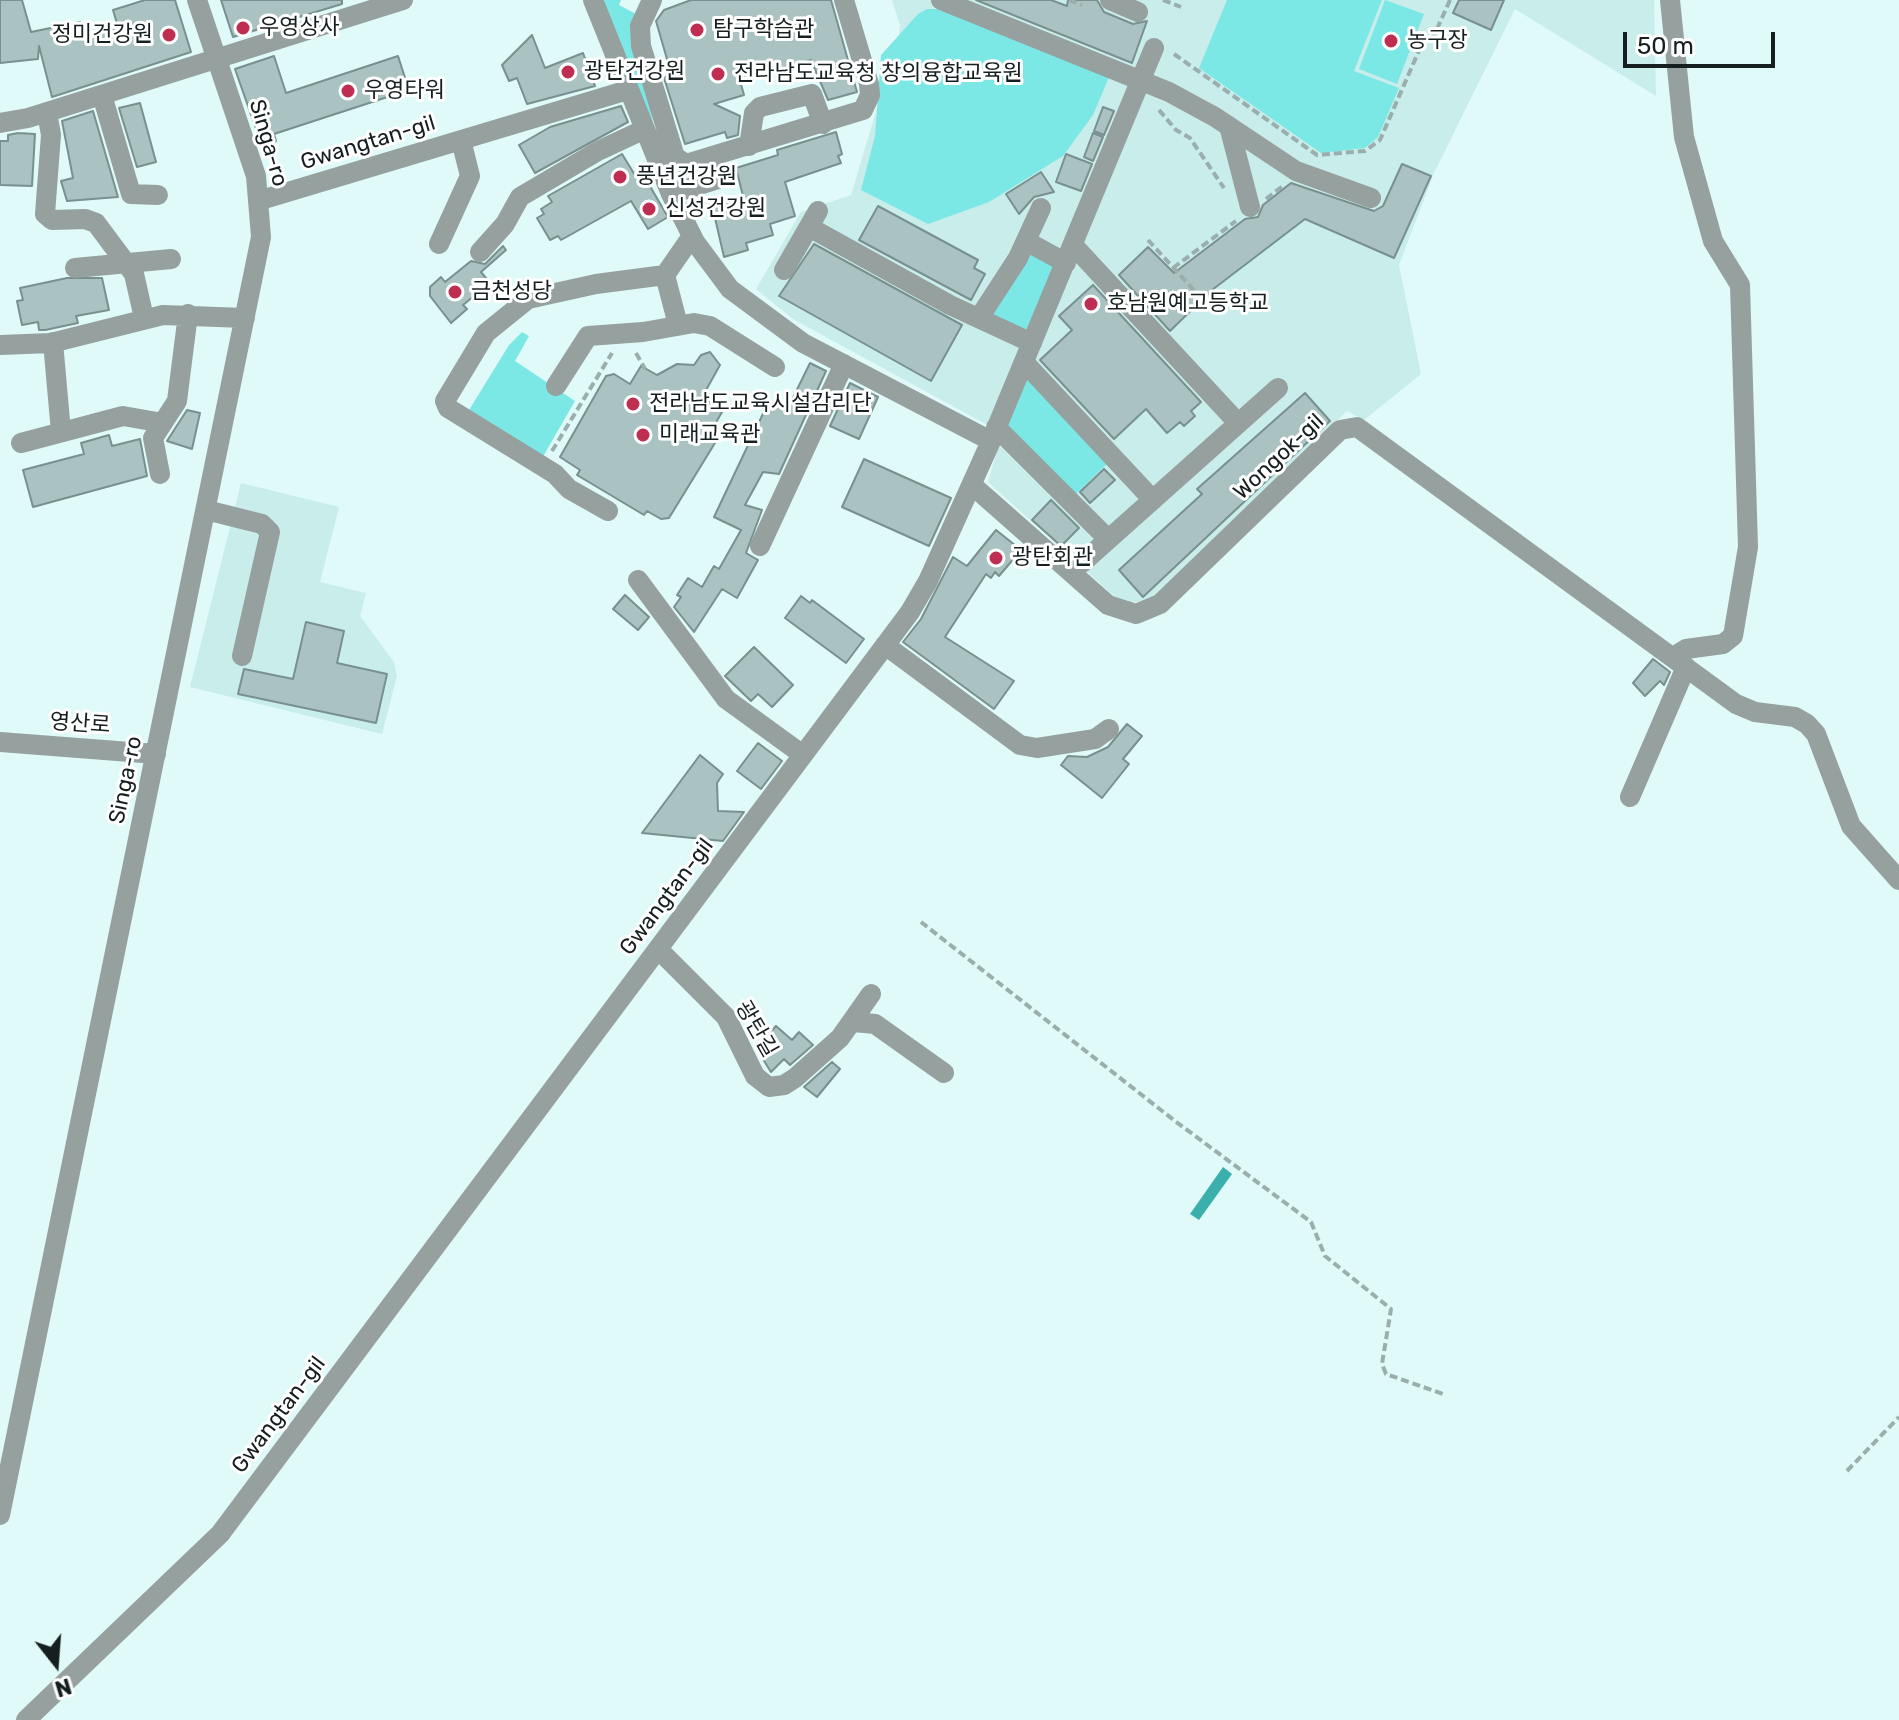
<!DOCTYPE html>
<meta charset="utf-8">
<style>
body{margin:0}
#map{position:relative;width:1899px;height:1720px;overflow:hidden;background:#dffaf8;font-family:Rubik,sans-serif}
canvas{display:block}
.north{position:absolute;left:16px;top:1624px;width:80px;height:80px;-webkit-text-stroke:6px #fff;paint-order:stroke;rotate:163deg;font-size:22px;font-weight:700;line-height:32px;text-align:center;color:#161f1f}
.north::after{content:'';display:block;margin:auto;width:28px;height:36px;background:#161f1f;clip-path:polygon(50% 0,100% 100%,50% 72%,0 100%)}
.scale{position:absolute;left:1623px;top:32px;width:152px;height:36px;box-sizing:border-box;border:4px solid #161f1f;border-top:0;padding-left:10px;font-size:24px;line-height:28px;white-space:nowrap;color:#161f1f;-webkit-text-stroke:6px #fff;paint-order:stroke}
</style>
<div id="map">
<canvas width="1899" height="1720"></canvas>
<div class="north">N</div>
<div class="scale">50 m</div>
</div>
<script>
const ctx = document.querySelector('canvas').getContext('2d');
ctx.lineJoin = 'round';
function fill(path, color) {
  ctx.fillStyle = color;
  ctx.fill(path, 'evenodd');
}
function toPath(rows) {
  const path = new Path2D();
  for (const r of rows) {
    path.moveTo(r[0], r[1]);
    for (let i = 2; i < r.length; i += 2) path.lineTo(r[i], r[i + 1]);
  }
  return path;
}
function trace(path, color, width, dash) {
  ctx.strokeStyle = color;
  ctx.lineWidth = width;
  ctx.lineCap = dash ? 'butt' : 'round';
  ctx.setLineDash(dash || []);
  ctx.stroke(path);
}
function write(font, color, halo, rows, align = 'center') {
  ctx.font = font + ' Rubik,"Noto Sans KR",sans-serif';
  ctx.lineWidth = 6;
  ctx.setLineDash([]);
  ctx.textBaseline = 'middle';
  ctx.strokeStyle = halo;
  ctx.fillStyle = color;
  for (const [text, x, y, turn = 0] of rows) {
    ctx.save();
    ctx.translate(x, y);
    ctx.rotate((+turn || 0) * Math.PI / 180);
    ctx.textAlign = isNaN(turn) ? turn : align;
    if (halo) ctx.strokeText(text, 0, 0);
    ctx.fillText(text, 0, 0);
    ctx.restore();
  }
}
const built = toPath([
 [892,0,1654,0,1656,96,1515,9,1434,173,1399,265,1421,374,1364,420,1347,411,1152,600,1131,603,1115,597,988,482,1002,433,793,319,756,289,801,212,851,195,899,35,900,25],
 [241,483,339,507,320,582,366,593,360,616,394,662,397,676,382,734,190,687]
]);
const green = toPath([
 [602,0,621,0,619,5,638,15,654,131],
 [1227,0,1382,0,1354,71,1399,88,1378,137,1365,148,1321,153,1199,68],
 [1385,0,1424,14,1397,84,1359,69],
 [927,9,938,9,1109,77,1093,115,1063,156,989,202,928,224,861,190,875,136,881,55,918,14],
 [1028,252,1056,267,1030,335,990,316],
 [522,332,529,336,515,361,575,401,541,460,466,415,509,345],
 [1027,375,1111,460,1073,497,1006,429]
]);
const water = toPath([
 [1223,1167,1232,1174,1199,1220,1190,1214]
]);
const building = toPath([
 [0,0,22,0,31,32,80,22,84,37,118,27,113,10,145,0,175,0,191,52,52,97,39,46,38,59,0,63,0,0],
 [221,0,342,0,342,4,233,37,221,0],
 [691,0,831,0,857,92,828,100,811,60,740,81,744,95,714,104,740,116,738,135,727,138,725,132,685,144,664,78,671,73,656,21,664,10,691,0],
 [976,0,1051,0,1067,6,1068,0,1097,0,1104,12,1133,24,1147,21,1132,63,976,0],
 [1459,0,1504,0,1491,30,1453,13,1459,0],
 [532,35,545,68,583,53,595,86,527,104,517,78,509,81,502,65,532,35],
 [274,56,286,93,398,56,409,90,274,134,276,141,262,146,235,69,274,56],
 [140,103,156,162,137,167,119,108,140,103],
 [621,106,628,122,535,173,519,145,550,127,621,106],
 [1103,107,1114,111,1104,135,1094,131,1103,107],
 [93,111,118,197,67,201,61,181,73,178,62,121,93,111],
 [836,132,842,154,838,156,841,163,785,182,795,216,770,224,773,235,746,243,748,250,724,257,712,205,743,196,736,168,778,155,777,150,836,132],
 [18,133,35,134,32,186,0,185,0,141,8,141,8,135,18,133],
 [1093,133,1103,137,1093,161,1084,157,1093,133],
 [622,154,638,180,644,176,668,217,648,229,631,201,561,240,558,236,550,240,537,218,544,214,541,209,552,202,548,196,622,154],
 [1066,154,1092,164,1081,191,1056,182,1066,154],
 [1402,164,1431,176,1394,258,1305,219,1212,290,1170,331,1119,275,1148,247,1174,273,1245,219,1258,217,1263,205,1291,183,1374,211,1383,206,1402,164],
 [1041,172,1054,192,1034,197,1019,214,1006,194,1041,172],
 [878,206,978,260,974,268,985,274,971,300,859,240,878,206],
 [814,244,962,325,931,381,779,296,814,244],
 [503,246,506,250,481,272,490,283,463,305,467,309,451,323,430,296,430,287,441,277,445,282,471,261,485,264,503,246],
 [67,278,102,278,109,310,76,316,78,323,45,330,39,330,38,322,22,325,17,301,23,300,20,288,67,278],
 [1093,285,1201,402,1191,411,1195,416,1184,426,1180,422,1167,433,1146,409,1114,439,1040,360,1072,330,1059,316,1093,285],
 [710,352,720,365,705,392,713,397,708,404,722,412,710,433,718,438,669,518,661,519,647,511,644,515,577,475,580,470,560,457,606,376,614,374,630,384,641,366,657,375,677,364,694,365,701,355,710,352],
 [810,363,826,371,779,474,763,472,745,505,762,510,746,553,758,560,737,598,722,589,694,632,674,607,681,597,677,595,688,578,702,587,714,566,719,569,741,530,714,517,769,401,787,410,810,363],
 [850,383,878,397,859,439,830,426,850,383],
 [1305,393,1330,421,1143,597,1119,570,1202,494,1197,489,1305,393],
 [187,410,200,413,192,449,167,441,187,410],
 [109,435,112,446,140,439,147,476,33,507,23,470,84,454,81,443,109,435],
 [864,459,951,498,929,546,842,507,864,459],
 [1104,469,1115,480,1090,503,1080,492,1104,469],
 [1051,500,1079,528,1061,546,1032,520,1051,500],
 [996,530,1021,550,999,576,995,572,991,578,986,574,945,637,1014,681,994,709,903,642,921,619,953,557,967,566,996,530],
 [625,595,649,617,638,630,613,609,625,595],
 [801,596,810,603,812,600,864,639,846,663,785,618,801,596],
 [306,622,344,631,337,663,387,674,376,723,238,694,244,669,293,679,306,622],
 [754,647,793,685,772,707,758,694,751,701,725,676,754,647],
 [1653,659,1670,672,1664,685,1660,681,1645,696,1633,683,1653,659],
 [1127,724,1142,736,1123,759,1129,764,1102,798,1061,765,1068,756,1087,757,1108,747,1127,724],
 [758,743,782,761,761,789,737,771,758,743],
 [700,755,723,774,717,783,718,811,744,812,723,841,642,833,700,755],
 [776,1026,792,1040,799,1032,813,1045,790,1065,784,1059,771,1072,756,1048,776,1026],
 [832,1062,840,1069,817,1097,804,1087,832,1062]
]);
const path = toPath([
 [1069,0,1082,5],
 [1163,0,1181,7],
 [1174,54,1317,155,1365,151,1380,140,1424,39,1432,40,1450,0],
 [1159,110,1176,130,1190,138,1224,188],
 [1266,199,1284,185],
 [1148,240,1214,312],
 [1173,268,1236,221],
 [636,353,645,369],
 [552,451,612,353],
 [921,922,1175,1121,1311,1222,1325,1256,1391,1309,1382,1364,1386,1374,1443,1394],
 [1847,1471,1899,1417]
]);
const minor = toPath([
 [652,0,640,26,641,46,675,157,686,164,863,110,870,95,869,84,844,0],
 [941,0,1169,92,1215,117,1296,171,1371,198],
 [1110,0,1138,12],
 [1670,0,1684,137,1713,241,1740,285,1748,547,1733,636,1723,644,1686,649,1673,657],
 [102,95,131,194,158,195],
 [47,112,51,135,45,214,52,220,85,219,96,223,134,274,144,318],
 [0,123,28,118,403,0],
 [1229,126,1250,207],
 [749,146,754,113,760,107,812,94,823,124],
 [671,194,715,180,717,174,712,157],
 [261,200,628,90],
 [809,227,950,305,1032,343],
 [1026,241,1066,263],
 [439,244,470,176,461,140],
 [1073,245,1238,423],
 [480,252,505,224,520,197,598,151,645,129],
 [75,268,171,259],
 [784,270,818,211],
 [979,318,1018,258,1041,208],
 [678,325,665,275,692,236],
 [53,342,61,432],
 [0,345,51,343,163,315,245,318],
 [1024,362,1153,500],
 [556,386,588,336,643,332,694,323,710,326,775,367],
 [996,427,1108,539],
 [991,441,1154,48],
 [21,443,123,416,163,423],
 [160,474,153,438,177,401,188,314],
 [972,485,1108,605,1136,614,1160,604,1340,430,1357,427,1736,704,1755,712,1795,717,1807,724,1816,734,1851,826,1899,880],
 [206,510,262,524,270,532,242,656],
 [608,511,569,489,555,474,448,408,445,401,486,333,528,299,596,284,665,275],
 [760,546,844,364],
 [1082,563,1278,388],
 [638,580,726,699,803,755],
 [885,645,1020,745,1037,748,1095,739,1109,729],
 [0,742,156,754],
 [1630,797,1686,667],
 [658,949,726,1017,755,1076,769,1087,784,1085,795,1078,840,1038,871,994],
 [854,1022,875,1024,944,1073],
 [0,1515,261,237,256,176,197,0],
 [26,1720,220,1534,910,612,928,581,991,441,803,343,730,289,695,242,671,194,593,0]
]);
const markers = [
 [243,28,8,"#bf2e50"],
 [697,30,8,"#bf2e50"],
 [169,35,8,"#bf2e50"],
 [1391,41,8,"#bf2e50"],
 [568,72,8,"#bf2e50"],
 [718,74,8,"#bf2e50"],
 [348,91,8,"#bf2e50"],
 [620,177,8,"#bf2e50"],
 [649,209,8,"#bf2e50"],
 [455,292,8,"#bf2e50"],
 [1091,304,8,"#bf2e50"],
 [633,404,8,"#bf2e50"],
 [643,435,8,"#bf2e50"],
 [996,558,8,"#bf2e50"]
];
const poiNames = [
 ["우영상사",259,28],
 ["탐구학습관",713,30],
 ["정미건강원",153,35,"right"],
 ["농구장",1407,41],
 ["광탄건강원",584,72],
 ["전라남도교육청 창의융합교육원",734,74],
 ["우영타워",364,91],
 ["풍년건강원",636,177],
 ["신성건강원",665,209],
 ["금천성당",471,292],
 ["호남원예고등학교",1107,304],
 ["전라남도교육시설감리단",649,404],
 ["미래교육관",659,435],
 ["광탄회관",1012,558]
];
const streetNames = [
 ["Singa-ro",268,143,74],
 ["Gwangtan-gil",368,143,-17],
 ["Wongok-gil",1279,457,-43],
 ["영산로",80,724,4],
 ["Singa-ro",126,780,-78],
 ["Gwangtan-gil",667,897,-53],
 ["광탄길",756,1029,60],
 ["Gwangtan-gil",279,1415,-53]
];
fill(built, '#c9edeb');
fill(green, '#7ce8e5');
fill(water, '#3bafac');
fill(building, '#aac3c2');
trace(building, '#78908f', 2);
trace(path, '#99aead', 4, [8, 4]);
trace(minor, '#95a09f', 20);
for (const [x, y, r, color] of markers) {
  const dot = new Path2D();
  dot.arc(x, y, r, 0, 2 * Math.PI);
  ctx.fillStyle = color;
  ctx.fill(dot);
  trace(dot, '#fff', 3);
}
write('22px', '#161f1f', '#fff', poiNames, 'left');
write('22px', '#161f1f', '#fff', streetNames);
</script>
